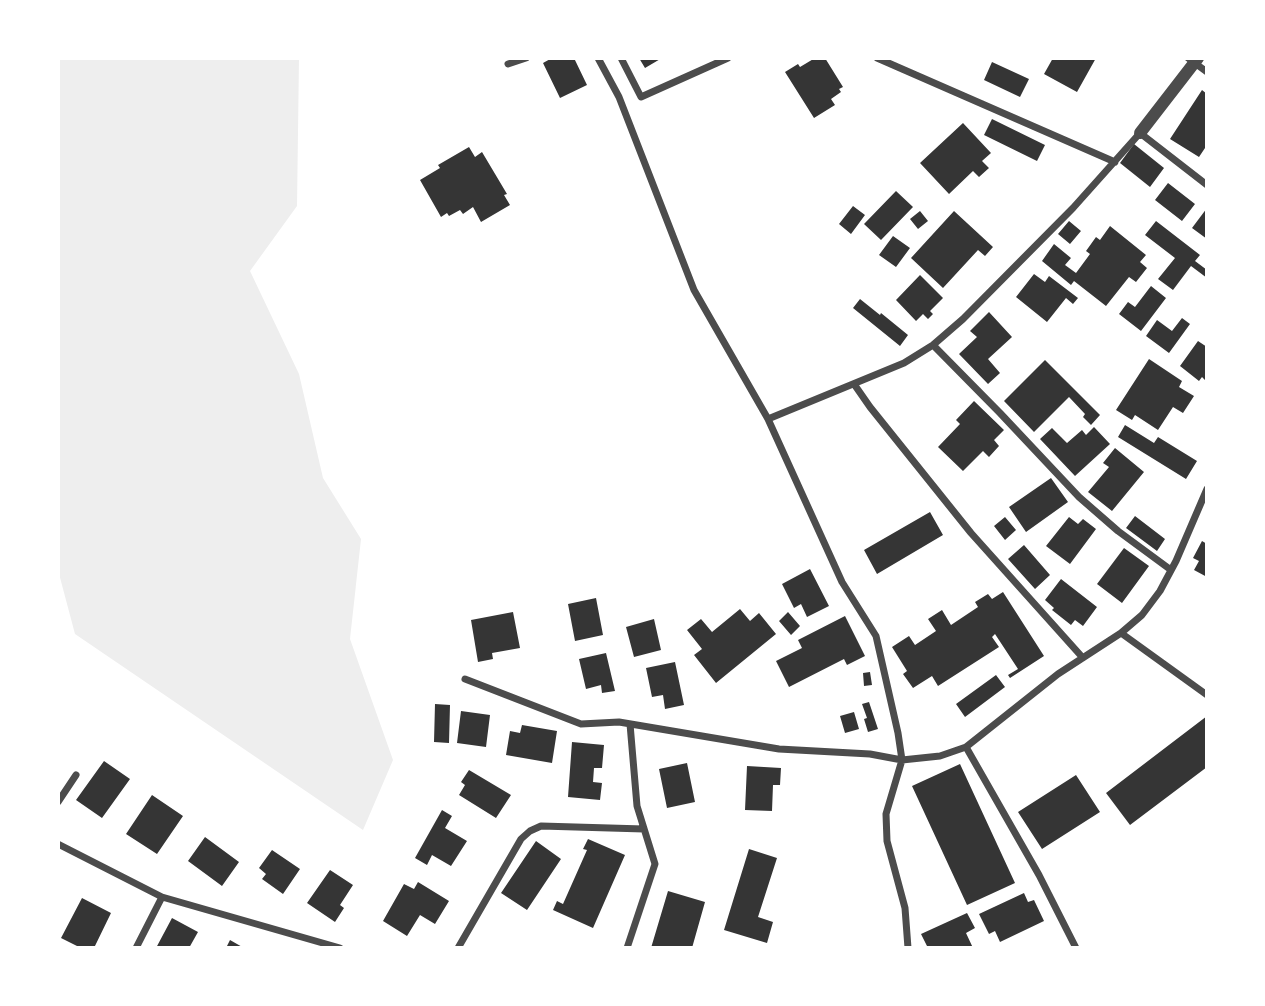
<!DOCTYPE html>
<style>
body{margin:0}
#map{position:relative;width:1265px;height:1006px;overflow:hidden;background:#fff;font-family:"Source Sans 3",sans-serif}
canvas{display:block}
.frame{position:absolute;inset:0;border:60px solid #fff;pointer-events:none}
</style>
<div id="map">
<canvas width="1265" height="1006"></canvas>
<div class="frame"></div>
</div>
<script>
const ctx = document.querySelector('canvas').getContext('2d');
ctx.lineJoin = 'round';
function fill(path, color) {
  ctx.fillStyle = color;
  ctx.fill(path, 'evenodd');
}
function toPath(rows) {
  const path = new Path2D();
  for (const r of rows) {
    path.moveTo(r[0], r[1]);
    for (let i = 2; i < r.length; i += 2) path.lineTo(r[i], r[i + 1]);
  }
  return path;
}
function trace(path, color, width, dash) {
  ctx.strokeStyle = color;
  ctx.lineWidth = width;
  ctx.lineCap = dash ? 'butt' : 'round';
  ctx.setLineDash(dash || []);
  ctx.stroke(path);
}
const green = toPath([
 [58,58,299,58,297,206,250,271,299,374,323,478,361,539,350,639,393,760,363,830,75,634,58,570]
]);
const building = toPath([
 [552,58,574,58,587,85,560,98,543,63],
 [639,58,662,58,645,68],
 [815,58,825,58,843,87,839,89,841,92,831,99,835,105,814,118,785,72,798,64,800,67],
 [1053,58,1096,58,1077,92,1044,74],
 [992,62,1029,79,1020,97,984,80],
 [1202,90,1207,94,1207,145,1199,157,1170,139],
 [992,119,1045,145,1037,161,984,135],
 [963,123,991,153,982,161,989,168,979,177,973,171,949,194,920,163],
 [1134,144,1164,168,1150,187,1120,163],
 [469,147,475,157,482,152,507,194,504,195,510,205,481,222,473,207,463,214,460,210,449,216,447,213,441,217,420,180,440,168,438,165],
 [1168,183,1195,204,1182,221,1155,200],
 [896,191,913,207,881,240,864,224],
 [853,206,865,215,851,234,839,224],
 [1207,208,1207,239,1192,228],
 [920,211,928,221,918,229,910,219],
 [954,211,993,247,985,256,978,250,943,288,911,258],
 [1069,221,1081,231,1070,244,1058,234],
 [1156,221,1200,255,1195,261,1207,270,1207,278,1191,266,1173,290,1158,279,1175,258,1145,235],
 [1110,226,1146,255,1140,262,1147,268,1136,282,1129,277,1106,306,1074,281,1071,285,1042,261,1054,244,1071,258,1065,265,1076,273,1090,254,1086,251,1096,237,1100,240],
 [893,236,910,248,896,267,879,255],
 [1034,274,1045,282,1049,276,1078,298,1073,304,1066,298,1047,322,1016,297],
 [920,275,943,298,930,311,933,314,928,319,923,314,916,321,896,300],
 [1151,286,1166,298,1141,331,1119,314,1128,302,1135,307],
 [860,299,880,315,881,313,908,335,900,346,853,308],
 [989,312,1012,337,988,359,1000,373,988,384,959,354,977,337,970,331],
 [1182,318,1190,324,1169,353,1146,336,1157,320,1172,331],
 [1198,341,1207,347,1207,382,1202,377,1199,381,1180,366],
 [1149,359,1182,381,1179,387,1194,396,1183,413,1173,407,1158,430,1135,415,1132,420,1116,410],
 [1045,360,1100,415,1091,425,1083,417,1085,414,1069,397,1034,432,1004,401],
 [974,401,1004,430,994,440,999,446,989,457,983,451,963,471,938,447,960,424,956,420],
 [1125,425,1154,443,1158,437,1197,461,1186,479,1118,437],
 [1094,427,1110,444,1075,476,1040,439,1052,428,1067,443,1082,430,1086,435],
 [1115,448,1144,472,1112,511,1088,492,1109,467,1103,463],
 [1051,478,1068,502,1026,532,1009,507],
 [930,512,943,535,877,574,864,550],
 [1135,516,1165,539,1157,551,1126,528],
 [1005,517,1016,530,1005,540,994,526],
 [1069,517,1078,524,1083,519,1096,529,1070,564,1046,546],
 [1202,541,1207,544,1207,577,1194,570,1199,561,1193,558],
 [1024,545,1050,575,1035,589,1008,559],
 [1124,548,1149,566,1122,603,1097,584],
 [810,569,829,606,807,617,801,604,794,608,782,584],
 [1061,579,1097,607,1083,626,1075,620,1071,625,1052,610,1054,608,1045,600],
 [1003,592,1044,656,1010,678,1008,675,1018,669,995,634,992,637,999,647,938,686,932,676,913,688,903,674,907,671,892,647,909,636,915,645,936,631,928,619,942,610,951,625,978,607,975,602,988,594,992,599],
 [596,598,603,635,575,641,568,604],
 [740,609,750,621,759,613,776,634,716,683,694,655,702,649,687,630,701,619,712,632],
 [513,612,520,648,492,653,493,659,478,662,471,620],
 [788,612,800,626,791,635,779,621],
 [845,616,865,656,847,665,844,659,789,687,776,661,802,648,798,640],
 [654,619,661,650,634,657,626,627],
 [606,653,615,691,602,693,601,685,586,689,579,659],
 [675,662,684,705,665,709,663,695,652,697,646,668],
 [870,672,872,685,864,686,863,673],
 [996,675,1005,687,965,717,956,704],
 [869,702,878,729,868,732,864,719,867,718,862,704],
 [435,704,450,705,449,743,434,742],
 [461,711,490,715,486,747,457,743],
 [854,712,859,729,845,733,840,716],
 [1207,716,1207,767,1130,825,1106,793],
 [522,725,557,731,552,763,506,755,510,731,520,733],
 [572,742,604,745,602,768,594,768,593,782,602,783,600,800,568,797],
 [104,761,130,779,102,818,76,800],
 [687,763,695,802,667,808,659,769],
 [960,764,1015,883,967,905,912,786],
 [747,766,781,768,780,785,773,785,772,811,745,810],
 [469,770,511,795,496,818,459,795,465,785,461,782],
 [1076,775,1100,812,1042,849,1018,812],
 [152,795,183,816,157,854,126,834],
 [442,810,452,816,445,828,467,841,451,866,432,855,427,865,415,858],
 [205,837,239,862,222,886,188,861],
 [588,839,625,855,593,928,553,910,557,901,563,904,587,850,583,849],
 [536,841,561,859,527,910,501,893],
 [749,849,777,858,758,917,773,922,767,943,724,930],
 [272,850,300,869,283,894,262,879,266,874,259,868],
 [330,870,353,885,340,905,344,908,335,922,307,903],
 [418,882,449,901,435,924,420,915,407,936,383,921,404,884,414,889],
 [668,891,705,902,692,948,651,948],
 [1024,893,1028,902,1034,900,1044,921,1000,942,995,931,989,934,979,914],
 [82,898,111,913,94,948,81,948,61,938],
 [967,913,975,928,966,933,973,948,936,948,935,946,928,948,921,934],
 [172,918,198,932,189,948,156,948],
 [230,940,244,948,226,948]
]);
const minor = toPath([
 [598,58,619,97,694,290,768,419,842,582,876,636,898,733,902,760,886,814,887,841,905,908,908,948],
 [621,58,641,97,728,58],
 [877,58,1115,162],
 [1188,58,1207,72],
 [508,64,526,58],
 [933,345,1000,413,1079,497,1118,531,1171,570],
 [854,384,870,407,971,533,1083,658],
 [768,419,904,363,933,345,963,319,1073,208,1140,133,1207,185],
 [1121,633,1207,695],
 [465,679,581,724,619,722,779,749,870,754,902,760,940,756,966,747,1058,674,1121,633,1142,615,1160,591,1176,561,1207,489],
 [966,747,1039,875,1076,948],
 [58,802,76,775],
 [58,844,162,897,340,948],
 [136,948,162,897],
 [458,948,521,839,530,831,541,826,644,829],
 [627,948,655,864,637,806,630,724]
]);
const tertiary = toPath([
 [1140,133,1198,58]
]);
fill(green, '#eee');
fill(building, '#353535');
trace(minor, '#4c4c4c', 7);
trace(tertiary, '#4c4c4c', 12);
</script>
